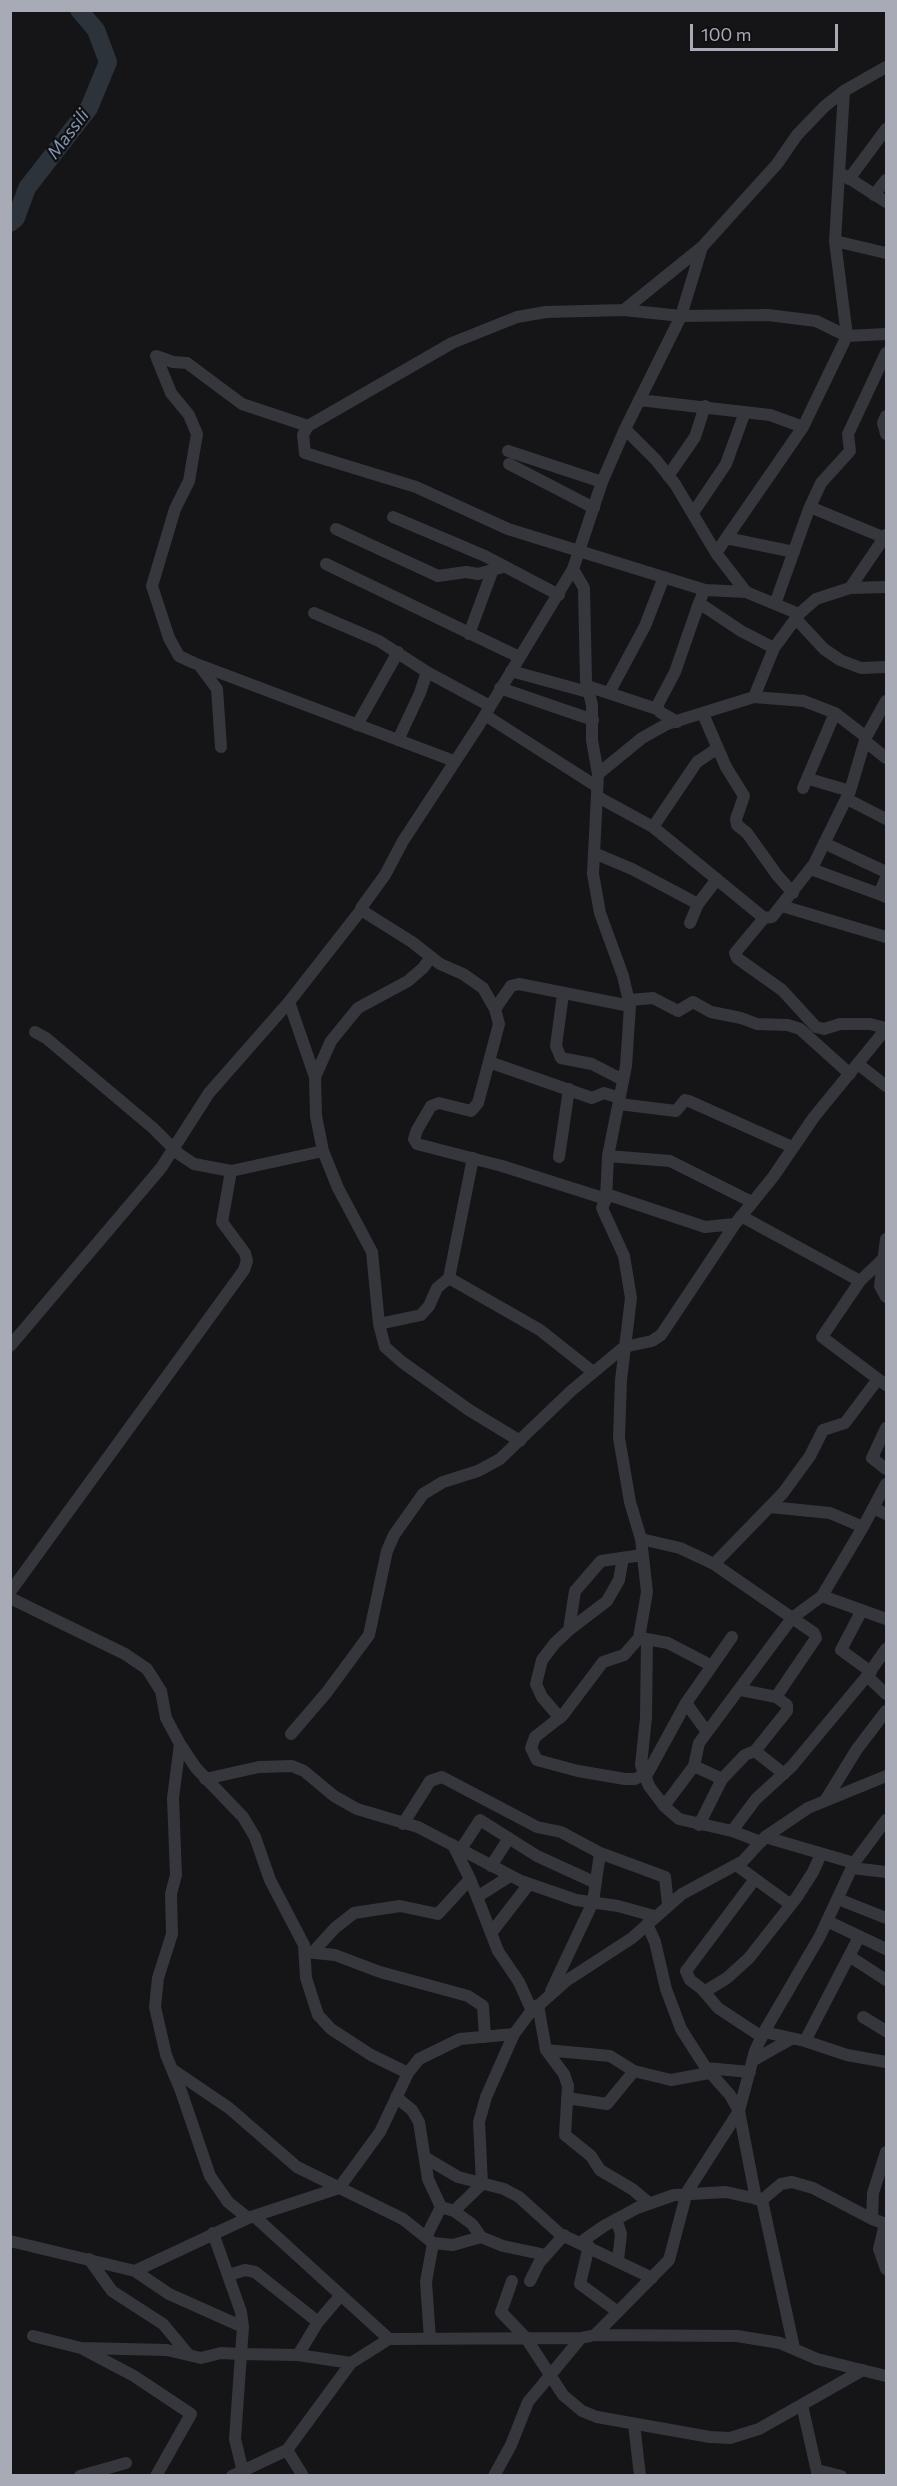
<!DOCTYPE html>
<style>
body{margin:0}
#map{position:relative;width:897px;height:2486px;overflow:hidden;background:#151517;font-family:Commissioner,sans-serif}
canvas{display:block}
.frame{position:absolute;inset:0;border:12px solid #a8abb6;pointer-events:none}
.scale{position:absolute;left:690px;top:24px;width:148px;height:27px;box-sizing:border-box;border:3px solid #a8abb6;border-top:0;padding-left:8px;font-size:18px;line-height:21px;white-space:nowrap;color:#a8abb6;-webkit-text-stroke:4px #101012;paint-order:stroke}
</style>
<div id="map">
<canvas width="897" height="2486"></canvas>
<div class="frame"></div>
<div class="scale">100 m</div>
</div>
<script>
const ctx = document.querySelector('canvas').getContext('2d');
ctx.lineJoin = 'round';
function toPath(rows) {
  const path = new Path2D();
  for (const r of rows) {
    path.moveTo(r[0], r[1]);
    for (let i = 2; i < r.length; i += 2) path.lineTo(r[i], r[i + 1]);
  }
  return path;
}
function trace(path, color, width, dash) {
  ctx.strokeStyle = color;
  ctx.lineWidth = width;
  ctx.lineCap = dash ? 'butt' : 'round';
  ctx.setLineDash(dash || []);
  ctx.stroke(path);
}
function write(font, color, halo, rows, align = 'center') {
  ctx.font = font + ' Commissioner,sans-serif';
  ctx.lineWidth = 4.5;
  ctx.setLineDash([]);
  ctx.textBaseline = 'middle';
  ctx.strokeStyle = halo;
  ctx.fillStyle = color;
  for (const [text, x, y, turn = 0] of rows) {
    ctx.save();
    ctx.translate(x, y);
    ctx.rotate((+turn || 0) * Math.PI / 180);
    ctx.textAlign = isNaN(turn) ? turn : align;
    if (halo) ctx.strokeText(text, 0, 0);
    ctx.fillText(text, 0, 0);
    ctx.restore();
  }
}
const river = toPath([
 [10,223,16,218,27,188,89,108,108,62,96,30,79,10]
]);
const minor = toPath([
 [844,175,886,202],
 [849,179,886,129],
 [874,195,886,180],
 [835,241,886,253],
 [624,310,702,247,777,164,797,135,825,106,844,91,886,67],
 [639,400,770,415,803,427],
 [886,416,883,423,886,434],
 [308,426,242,404,187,363,173,362,156,356,171,393,189,415,197,434,189,481,175,509,152,586,169,638,179,656,194,663,454,761],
 [625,429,656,460,675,484,716,553,746,592],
 [508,451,602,482],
 [509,464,594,508],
 [668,476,695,437,705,406],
 [810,507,885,538],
 [693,513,726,464,745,412],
 [393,517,485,556,559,595],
 [336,529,438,576,466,572,478,574,503,567],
 [726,538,794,552],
 [716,553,803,427,847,336,835,241,844,91],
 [326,564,519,657],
 [573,569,584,588,586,681,592,705,592,740,598,774,593,874,600,913,623,976,630,1006,626,1066,608,1156,606,1199,602,1208,624,1256,631,1298,621,1380,619,1438,630,1502,641,1539,680,1548,714,1564,783,1493,810,1456,823,1430,845,1423,878,1379],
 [850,588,886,587],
 [702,596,699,603,741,631,774,648],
 [775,604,809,509,821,483,850,451,848,434,886,353],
 [314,613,379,641,427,672,490,706],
 [799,614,746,592,705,590,508,529,416,487,305,453,303,435,308,426,452,343,517,317,546,312,624,310,681,316,768,315,816,321,847,336,886,334],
 [797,620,824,649,840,660,861,668,886,667],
 [469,634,492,572],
 [199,665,217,689,221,747],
 [511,671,588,692],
 [587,686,657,709],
 [500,688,593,720],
 [609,693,645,626,664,577],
 [754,697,804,701,835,713,866,737],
 [703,714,726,767,744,796,736,819,737,825,747,833,777,875,793,893],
 [485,715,596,786],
 [677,722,660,712,657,706,675,672,699,603],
 [357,725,398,652],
 [398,740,420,693,427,672],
 [865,741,886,758],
 [598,774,642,738,667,724,754,697,774,648,799,614,816,599,850,588,886,535],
 [809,779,850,791],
 [803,788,835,713],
 [598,797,653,827,764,918,772,917,814,864,850,791,866,737,886,701],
 [847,799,886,819],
 [653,827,697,762,718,748],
 [824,843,886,872],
 [594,853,632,869,698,904],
 [811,869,879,894],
 [886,897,879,894,886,878],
 [782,906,886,937],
 [764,918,735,953,737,958,782,990,816,1027,824,1029,840,1024,870,1024,886,1028],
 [690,923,698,904,717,879],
 [431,957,423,968,408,981,358,1008,331,1041,315,1077,316,1116,323,1151,338,1188,372,1252,379,1324,385,1347,402,1362,469,1410,520,1441],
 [563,994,556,1046,561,1058,592,1064,623,1080],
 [630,1000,653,998,678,1011,693,1002,711,1012,741,1018,757,1024,788,1025,800,1029,850,1074],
 [289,1002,315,1077],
 [495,1009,511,986,519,984,630,1006],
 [35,1032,46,1038,153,1128,179,1154,194,1164,231,1171,323,1151],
 [489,1062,592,1098,604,1093,620,1098],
 [858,1064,886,1086],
 [619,1104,676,1111,685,1100,689,1101,792,1147],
 [608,1156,670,1161,752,1202],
 [559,1157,569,1089],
 [606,1194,705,1227,735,1224],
 [606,1199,502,1166,417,1144,414,1139,417,1130,431,1106,439,1103,471,1111,478,1103,499,1024,495,1009,483,988,463,974,440,964,412,942,361,910,361,908,385,875,403,841,479,725,573,569,602,482,625,429,681,316,702,247],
 [741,1216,860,1281,884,1258],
 [886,1239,880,1286,886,1297],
 [449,1278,473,1158],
 [860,1281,822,1337,886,1385],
 [379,1324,421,1315,429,1306,437,1288,449,1278,540,1330,593,1372],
 [10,1346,161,1168,209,1093,289,1002,361,910],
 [886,1428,872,1458,886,1469],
 [770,1507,830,1513,863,1527,822,1596,886,1619],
 [873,1508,886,1514],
 [863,1527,886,1484],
 [641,1539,647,1592,639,1638,624,1655,603,1662,563,1715,535,1737,531,1748,537,1760,578,1771,625,1779,635,1779,643,1775],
 [714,1564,814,1633,816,1638,776,1697,787,1705,787,1711,755,1751],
 [10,1592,244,1270,247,1261,245,1253,222,1222,231,1171],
 [10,1598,125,1654,147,1669,161,1691,166,1718,180,1744,173,1798,176,1875,171,1894,172,1934,158,1978,155,2007,166,2055,181,2091,210,2176,228,2202,248,2218],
 [862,1610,841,1650,871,1672],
 [569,1630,607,1601,619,1580,623,1558],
 [641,1638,668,1643,712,1666],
 [647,1639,646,1718,641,1765,649,1786,664,1806,679,1819,732,1831,761,1842],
 [886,1649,867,1676,886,1694],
 [741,1690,776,1697],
 [686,1703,707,1732],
 [560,1718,542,1697,536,1684,542,1660,555,1643,569,1630,575,1591,601,1561,642,1555],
 [291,1734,327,1692,369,1635,387,1551,394,1535,423,1494,443,1482,478,1471,500,1459,571,1391,624,1347,652,1341,661,1335,735,1224,773,1177,814,1117,886,1029],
 [180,1744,196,1768,243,1817,255,1837,270,1880,304,1945,306,1978,318,2015,331,2029,371,2055,408,2073],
 [694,1766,722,1779],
 [645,1778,686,1703,732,1637],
 [205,1779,259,1767,292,1766,304,1771,334,1796,357,1809,418,1827,521,1881,576,1900,618,1906,654,1916],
 [825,1801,857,1749,886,1711],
 [664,1806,694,1766,699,1743,792,1618,822,1596],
 [403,1824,430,1781,442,1777,537,1827,561,1832,600,1853,593,1902,551,1991],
 [699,1825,722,1779,745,1755,755,1751,784,1774],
 [732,1831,756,1799,792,1766,867,1676],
 [765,1837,854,1863],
 [453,1845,470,1879,498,1951,519,1982,532,2011],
 [461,1849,480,1820,537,1856,596,1883],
 [600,1853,665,1877,668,1905],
 [736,1865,791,1905],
 [491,1866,509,1838],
 [852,1868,886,1872],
 [755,1879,686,1971,690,1980,702,1989,718,2008,762,2037],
 [477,1897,510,1876],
 [838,1899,886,1918],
 [827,1921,886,1949],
 [647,1924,655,1942,666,1989,681,2029,706,2068,730,2095,739,2111,756,2199],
 [492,1932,529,1884],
 [305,1952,335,1955,380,1972,468,1996,483,2006,485,2037],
 [313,1952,335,1928,354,1913,400,1906,438,1914,470,1879],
 [849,1956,886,1980],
 [704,1992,727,1978,749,1958,797,1897,813,1872,821,1854],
 [538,2005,546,2050,564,2074,568,2086,565,2135,591,2156,600,2170,632,2189,649,2203],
 [863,2017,886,2031],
 [764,2032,805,2041,847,2055,886,2062],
 [514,2034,486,2097,479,2122,482,2184,454,2211,472,2224,481,2237,503,2246,546,2255],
 [805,2041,859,1937],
 [546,2050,610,2056,634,2071,671,2080,709,2073],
 [752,2061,791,2039],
 [706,2068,750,2072],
 [173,2070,229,2108,297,2167,403,2219,433,2243,453,2245,481,2237],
 [396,2097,412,2110,419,2122,428,2179,441,2207,454,2211],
 [567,2098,607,2104,634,2071],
 [426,2158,458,2177,504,2189,519,2197,560,2234,652,2278],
 [762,2200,794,2348],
 [254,2216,389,2339,581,2338,595,2335,737,2336,780,2343,817,2359,886,2376],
 [616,2219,621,2234,618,2260],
 [872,2219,873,2193,886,2152],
 [885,2224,879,2249,886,2269],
 [213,2233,241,2312,243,2327,241,2354,298,2355,351,2363],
 [426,2237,441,2207],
 [10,2241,135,2271,169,2294,243,2327],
 [581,2242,604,2226,637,2208,674,2195,726,2192,762,2200,781,2184,792,2182,813,2188,872,2219,886,2224],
 [589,2246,580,2284,618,2312],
 [89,2259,112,2291,163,2324,188,2354],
 [135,2271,248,2218,339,2188,380,2132,408,2073,419,2059,460,2039,514,2034,529,2014,566,1981,632,1938,682,1894,743,1861,765,1837,808,1808,886,1776],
 [229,2275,245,2270,255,2272,318,2322],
 [512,2281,501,2312,526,2338,563,2395,582,2411,597,2417,710,2437,730,2438,759,2429,863,2370],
 [530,2281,539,2263,564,2235],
 [595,2335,669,2260,687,2192,739,2111,755,2051,764,2032,820,1936,854,1863,886,1820],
 [33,2336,81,2348,134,2376,191,2414,156,2476],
 [430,2339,426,2282,433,2243],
 [81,2348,167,2350,201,2358,221,2353,241,2354,235,2439,244,2476],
 [298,2355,318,2322,341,2295],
 [802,2405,818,2476],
 [634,2424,640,2476],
 [287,2450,303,2476],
 [817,2470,841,2476],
 [80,2476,126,2463],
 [232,2476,287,2450,351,2363,389,2339],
 [494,2476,511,2445,528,2402,581,2338]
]);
const waterNames = [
 ["Massili",68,134,-53]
];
trace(river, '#2c333a', 18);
trace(minor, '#36373c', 12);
write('italic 18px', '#8096b0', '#101012', waterNames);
</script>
